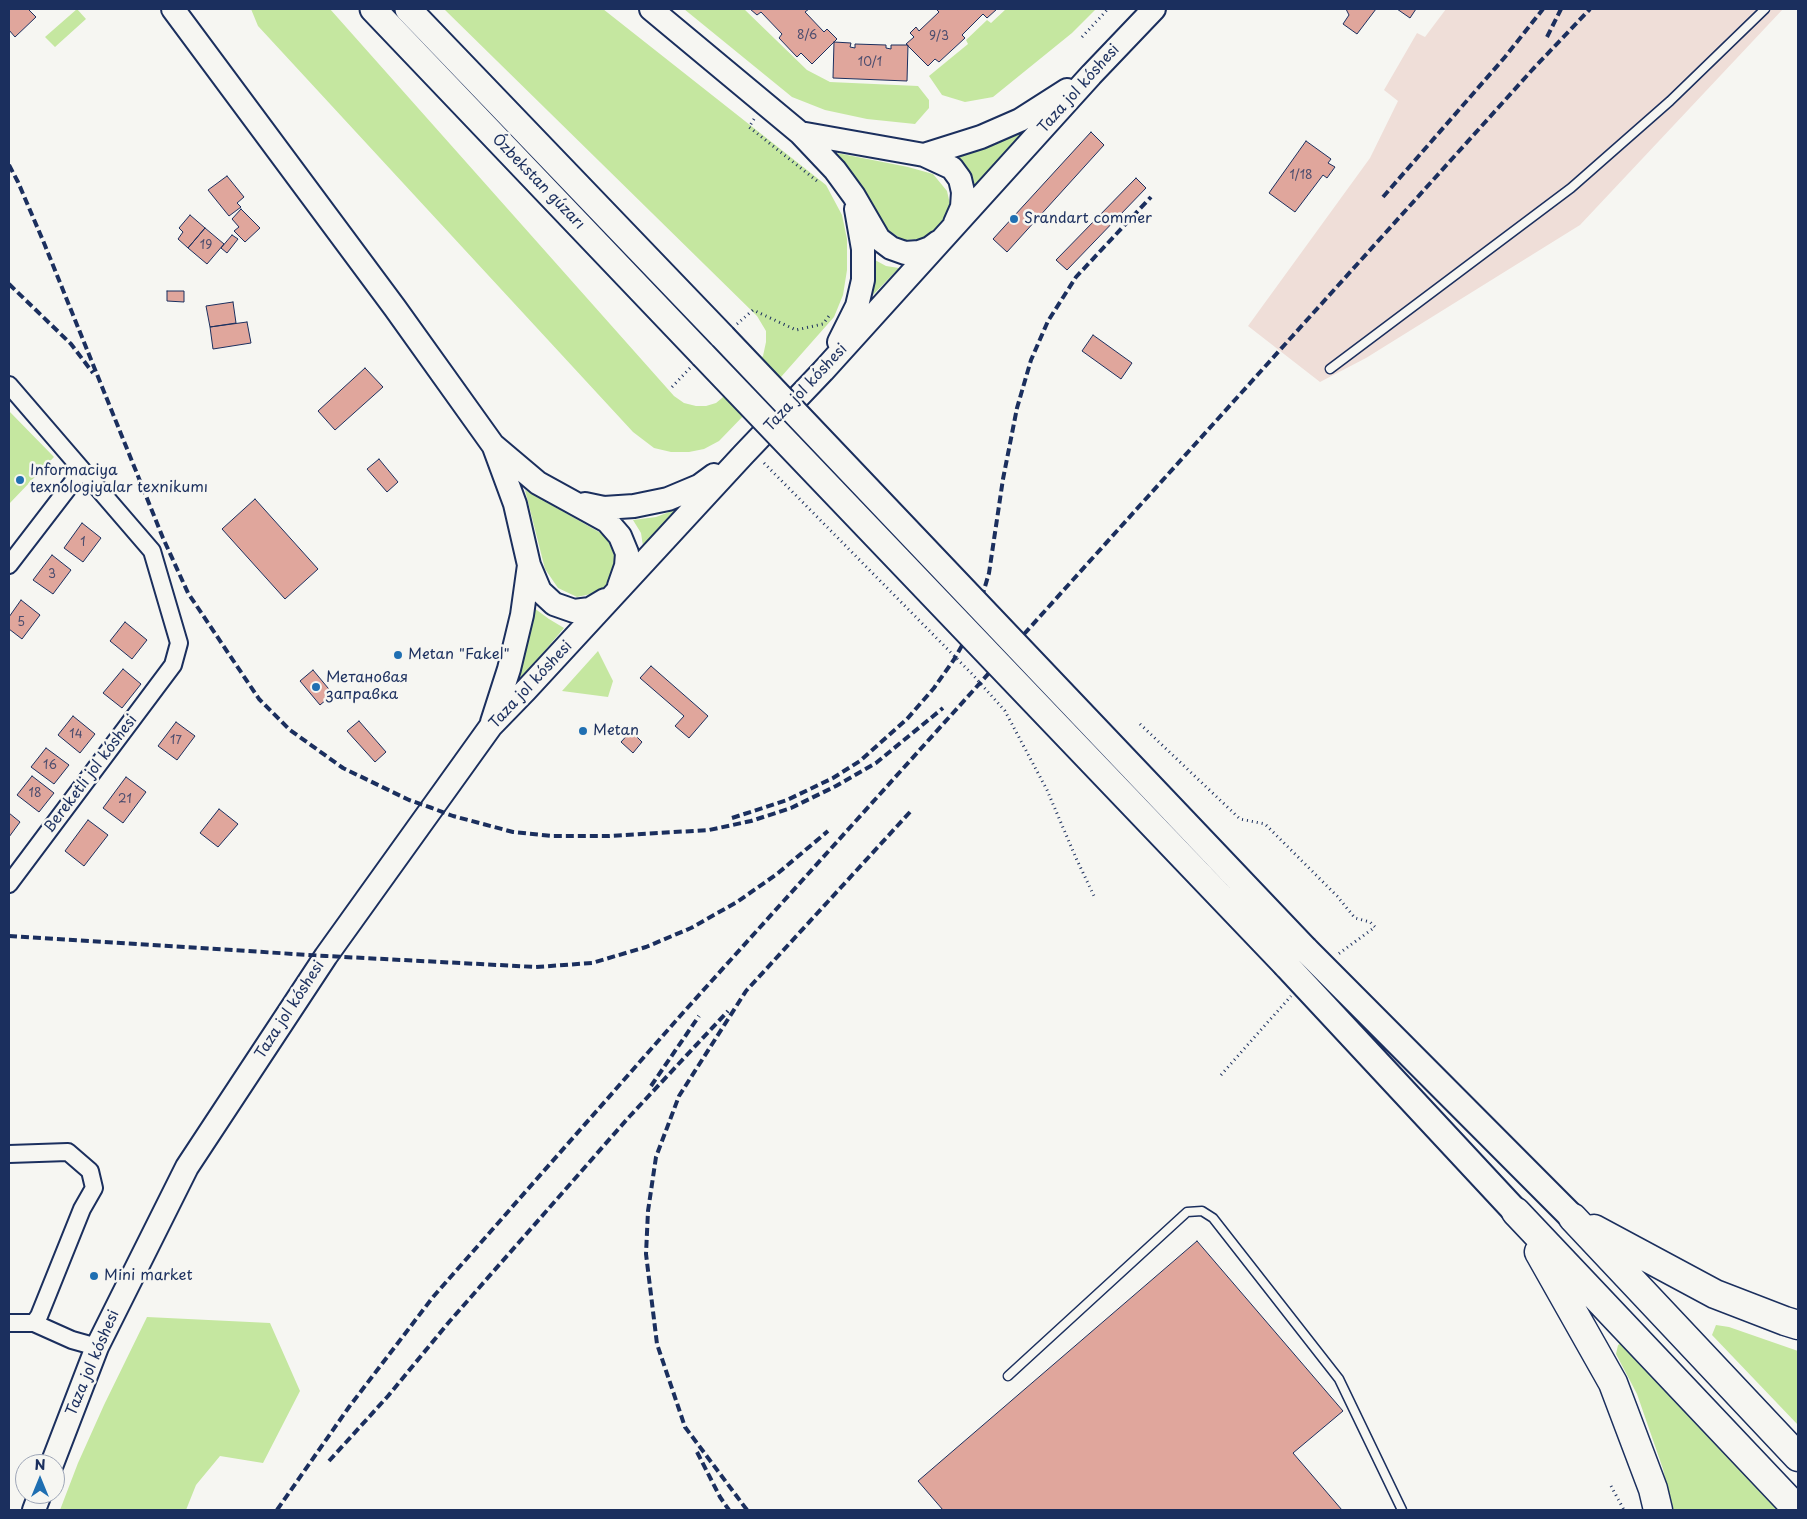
<!DOCTYPE html>
<meta charset="utf-8">
<style>
body{margin:0}
#map{position:relative;width:1807px;height:1519px;overflow:hidden;background:#f6f6f2;font-family:"Playpen Sans",sans-serif}
canvas{display:block}
.frame{position:absolute;inset:0;border:10px solid #1b2f5e;pointer-events:none}
.north{position:absolute;left:15px;top:1454px;width:50px;height:50px;box-sizing:border-box;background:#f6f6f2;border:1px solid #9ea6b7;border-radius:50%;rotate:0deg;font-size:14px;font-weight:700;line-height:20px;text-align:center;color:#1b2f5e}
.north::after{content:'';display:block;margin:auto;width:18px;height:22px;background:#1f6fb2;clip-path:polygon(50% 0,100% 100%,50% 72%,0 100%)}
</style>
<div id="map">
<canvas width="1807" height="1519"></canvas>
<div class="frame"></div>
<div class="north">N</div>
</div>
<script>
const ctx = document.querySelector('canvas').getContext('2d');
ctx.lineJoin = 'round';
function fill(path, color) {
  ctx.fillStyle = color;
  ctx.fill(path, 'evenodd');
}
function toPath(rows) {
  const path = new Path2D();
  for (const r of rows) {
    path.moveTo(r[0], r[1]);
    for (let i = 2; i < r.length; i += 2) path.lineTo(r[i], r[i + 1]);
  }
  return path;
}
function trace(path, color, width, dash) {
  ctx.strokeStyle = color;
  ctx.lineWidth = width;
  ctx.lineCap = dash ? 'butt' : 'round';
  ctx.setLineDash(dash || []);
  ctx.stroke(path);
}
function write(font, color, halo, rows, align = 'center') {
  ctx.font = font + ' "Playpen Sans",sans-serif';
  ctx.lineWidth = 5;
  ctx.setLineDash([]);
  ctx.textBaseline = 'middle';
  ctx.strokeStyle = halo;
  ctx.fillStyle = color;
  for (const [text, x, y, turn = 0] of rows) {
    ctx.save();
    ctx.translate(x, y);
    ctx.rotate((+turn || 0) * Math.PI / 180);
    ctx.textAlign = isNaN(turn) ? turn : align;
    if (halo) ctx.strokeText(text, 0, 0);
    ctx.fillText(text, 0, 0);
    ctx.restore();
  }
}
const built = toPath([
 [1446,9,1783,9,1580,225,1366,358,1320,382,1248,326,1370,158,1398,101,1384,90,1417,33,1425,37]
]);
const green = toPath([
 [77,9,86,19,55,47,45,37],
 [251,9,330,9,674,396,684,403,696,406,706,406,716,403,722,398,763,356,766,342,766,331,757,316,444,9,603,9,826,185,842,215,847,239,847,270,843,295,834,317,781,377,719,441,704,449,689,452,671,452,654,448,633,432,258,26],
 [684,9,744,9,807,70,830,82,918,86,929,100,929,108,915,124,867,119,825,110,792,97],
 [1006,9,1096,9,1072,33,993,97,965,102,942,95,929,76,968,44,966,40,987,20,991,23],
 [1023,131,974,187,970,174,964,164,955,155],
 [837,153,908,167,933,174,947,191,952,213,943,229,926,239,903,240,885,228,874,207],
 [875,260,886,266,899,268,869,299],
 [9,411,54,457,9,504],
 [525,490,606,536,614,555,613,578,600,592,577,597,558,588,545,569],
 [677,509,643,546,641,533,633,520,656,517],
 [534,608,549,619,564,628,514,687],
 [598,651,613,681,608,697,562,691],
 [147,1317,270,1323,300,1391,263,1463,220,1456,196,1485,186,1510,60,1510,78,1463,104,1405],
 [1716,1325,1729,1327,1798,1351,1798,1425,1712,1335],
 [1623,1342,1788,1510,1672,1510,1663,1469,1637,1394,1616,1354,1618,1345]
]);
const building = toPath([
 [9,9,28,9,36,17,15,37,9,30,9,9],
 [750,9,809,9,805,12,824,32,827,29,837,39,812,64,801,53,797,57,779,38,782,34,761,12,757,15,750,9],
 [936,9,997,9,987,18,983,14,962,35,965,38,939,62,935,59,928,66,906,44,914,37,910,33,916,27,919,31,939,12,936,9],
 [1346,9,1376,9,1357,34,1343,24,1349,15,1346,9],
 [1397,9,1416,9,1410,18,1397,9],
 [834,42,851,43,850,47,855,48,855,44,886,45,886,48,891,49,891,45,908,45,907,81,833,78,834,42],
 [1091,132,1104,145,1007,252,993,239,1091,132],
 [1306,141,1331,159,1328,163,1335,167,1327,178,1323,175,1295,212,1269,193,1306,141],
 [227,176,244,197,237,203,241,207,229,216,208,190,227,176],
 [1136,178,1146,188,1067,270,1056,260,1136,178],
 [241,209,260,228,245,242,234,231,239,227,232,219,241,209],
 [190,215,205,228,188,248,178,239,183,232,179,228,190,215],
 [205,228,224,244,207,264,188,248,205,228],
 [232,235,238,239,227,253,221,248,232,235],
 [167,291,184,291,184,302,167,301,167,291],
 [233,302,236,323,210,327,206,306,233,302],
 [247,322,251,343,213,349,210,327,247,322],
 [1093,335,1132,363,1121,379,1082,351,1093,335],
 [365,368,383,387,335,430,318,411,365,368],
 [379,459,398,482,387,492,367,469,379,459],
 [255,499,318,569,285,599,222,529,255,499],
 [82,523,101,538,83,562,64,548,82,523],
 [52,555,71,570,53,594,33,580,52,555],
 [21,600,40,615,22,639,9,629,9,617,21,600],
 [125,622,147,640,132,659,110,641,125,622],
 [651,666,708,716,689,738,675,726,684,716,640,678,651,666],
 [123,669,141,684,122,708,103,693,123,669],
 [313,670,333,694,320,705,300,681,313,670],
 [73,716,95,734,80,753,58,735,73,716],
 [359,721,386,752,375,762,347,731,359,721],
 [176,722,195,736,177,760,158,746,176,722],
 [631,731,642,742,633,753,621,742,631,731],
 [46,748,69,765,54,784,31,767,46,748],
 [32,776,54,793,39,812,17,795,32,776],
 [126,777,146,792,123,823,103,808,126,777],
 [219,809,238,824,218,847,200,833,219,809],
 [9,813,20,822,9,837,9,813],
 [88,820,108,835,84,866,65,851,88,820],
 [1197,1241,1343,1411,1293,1453,1342,1510,943,1510,918,1481,1197,1241]
]);
const path = toPath([
 [1082,37,1108,9],
 [754,119,749,127,817,181],
 [737,324,753,310,796,330,823,324,829,316],
 [672,387,690,368],
 [764,463,974,676,1005,711,1047,790,1076,858,1094,896],
 [1140,724,1240,819,1265,824,1337,896,1355,918,1370,922,1375,927,1337,955],
 [1221,1075,1291,996],
 [1611,1486,1624,1510]
]);
const lane = toPath([
 [1330,369,1571,188,1670,101,1765,9],
 [1008,1376,1187,1212,1202,1211,1213,1218,1339,1379,1402,1510]
]);
const street = toPath([
 [9,385,152,551,179,643,173,665,9,884],
 [9,565,82,470],
 [9,1154,68,1152,90,1171,94,1188,82,1209,39,1316,34,1323],
 [9,1323,34,1323,72,1340,97,1347]
]);
const secondary = toPath([
 [173,9,395,308,493,445,538,483,607,521,620,536,627,553,626,566,619,586],
 [651,9,800,133,835,170,854,196,879,239,891,248,905,253,919,252,930,248,938,242],
 [800,133,924,155,952,168,960,179,963,192,962,207,955,223],
 [924,155,981,137,1020,120,1067,90],
 [839,342,857,306,863,280,863,249,856,209],
 [494,447,515,504,529,565,540,591,554,604,574,611,590,609,605,600],
 [585,504,604,508,634,506,668,499,699,486,714,475],
 [492,722,509,669,522,615,529,565],
 [52,1464,97,1347,187,1167,326,956,491,726,526,690,743,455,823,371,1091,75,1154,9],
 [34,1510,40,1494]
]);
const primary = toPath([
 [373,9,703,355],
 [408,9,723,337],
 [1305,949,1573,1218],
 [1286,965,1516,1212]
]);
const highway = toPath([
 [1516,1212,1798,1510],
 [1573,1218,1798,1457],
 [1594,1229,1715,1294,1785,1321,1798,1325],
 [1539,1252,1613,1383,1653,1489,1658,1510]
]);
const rail = toPath([
 [1547,37,1561,9],
 [9,165,18,182,44,243,163,538,188,593,259,699,290,730,343,768,409,800,432,808,453,816,513,832,553,836,608,836,709,830,751,821,791,808,836,786,876,763,943,708],
 [1383,197,1505,57,1543,9],
 [9,284,71,344,93,373],
 [732,818,787,800,833,778,860,761,907,719,934,688,955,658,974,624,989,573,1003,479,1017,408,1031,360,1048,321,1076,277,1151,197],
 [9,936,326,956,536,967,592,963,646,947,691,928,737,902,777,874,828,831],
 [651,1086,699,1016],
 [697,1452,720,1497,729,1510],
 [329,1461,388,1396,449,1322,629,1117,728,1011],
 [277,1510,349,1407,433,1297,681,1015,1533,69,1590,9],
 [747,1510,685,1427,657,1344,646,1254,648,1211,656,1157,679,1096,746,991,910,812]
]);
const primaryBridge = toPath([
 [723,337,1305,949],
 [703,355,1286,965]
]);
const markers = [
 [1014,219,5,"#1f6fb2"],
 [20,480,5,"#1f6fb2"],
 [398,655,5,"#1f6fb2"],
 [316,687,5,"#1f6fb2"],
 [583,731,5,"#1f6fb2"],
 [94,1276,5,"#1f6fb2"]
];
const numberNames = [
 ["8/6",807,36],
 ["9/3",939,37],
 ["10/1",870,63],
 ["1/18",1301,176],
 ["19",206,246],
 ["1",83,543],
 ["3",52,575],
 ["5",21,623],
 ["14",76,735],
 ["17",176,741],
 ["16",50,766],
 ["18",35,794],
 ["21",125,800]
];
const streetNames = [
 ["Taza jol kóshesi",1079,89,-48],
 ["Ózbekstan gúzarı",538,182,46],
 ["Taza jol kóshesi",806,388,-47],
 ["Taza jol kóshesi",531,685,-47],
 ["Bereketli jol kóshesi",91,774,-53],
 ["Taza jol kóshesi",290,1010,-57],
 ["Taza jol kóshesi",93,1363,-67]
];
const poiNames = [
 ["Srandart commer",1024,219],
 ["Informaciya",30,471],
 ["texnologiyalar texnikumı",30,488],
 ["Metan \"Fakel\"",408,655],
 ["Метановая",326,678],
 ["заправка",326,695],
 ["Metan",593,731],
 ["Mini market",104,1276]
];
fill(built, '#efded8');
fill(green, '#c5e7a0');
fill(building, '#e0a69c');
trace(building, '#1b2f5e', 1);
trace(lane, '#1b2f5e', 11);
trace(street, '#1b2f5e', 20);
trace(secondary, '#1b2f5e', 26);
trace(primary, '#1b2f5e', 29);
trace(highway, '#1b2f5e', 31);
trace(path, '#1b2f5e', 3, [1, 4]);
trace(lane, '#f6f6f2', 8);
trace(street, '#f6f6f2', 16);
trace(secondary, '#f6f6f2', 22);
trace(primary, '#f6f6f2', 25);
trace(highway, '#f6f6f2', 28);
trace(rail, '#1b2f5e', 4, [8, 4]);
trace(primaryBridge, '#1b2f5e', 29, []);
trace(primaryBridge, '#f6f6f2', 25);
for (const [x, y, r, color] of markers) {
  const dot = new Path2D();
  dot.arc(x, y, r, 0, 2 * Math.PI);
  ctx.fillStyle = color;
  ctx.fill(dot);
  trace(dot, '#f6f6f2', 2);
}
write('12px', '#4c4d6e', null, numberNames);
write('15px', '#1b2f5e', '#f6f6f2', streetNames);
write('15px', '#1b2f5e', '#f6f6f2', poiNames, 'left');
</script>
